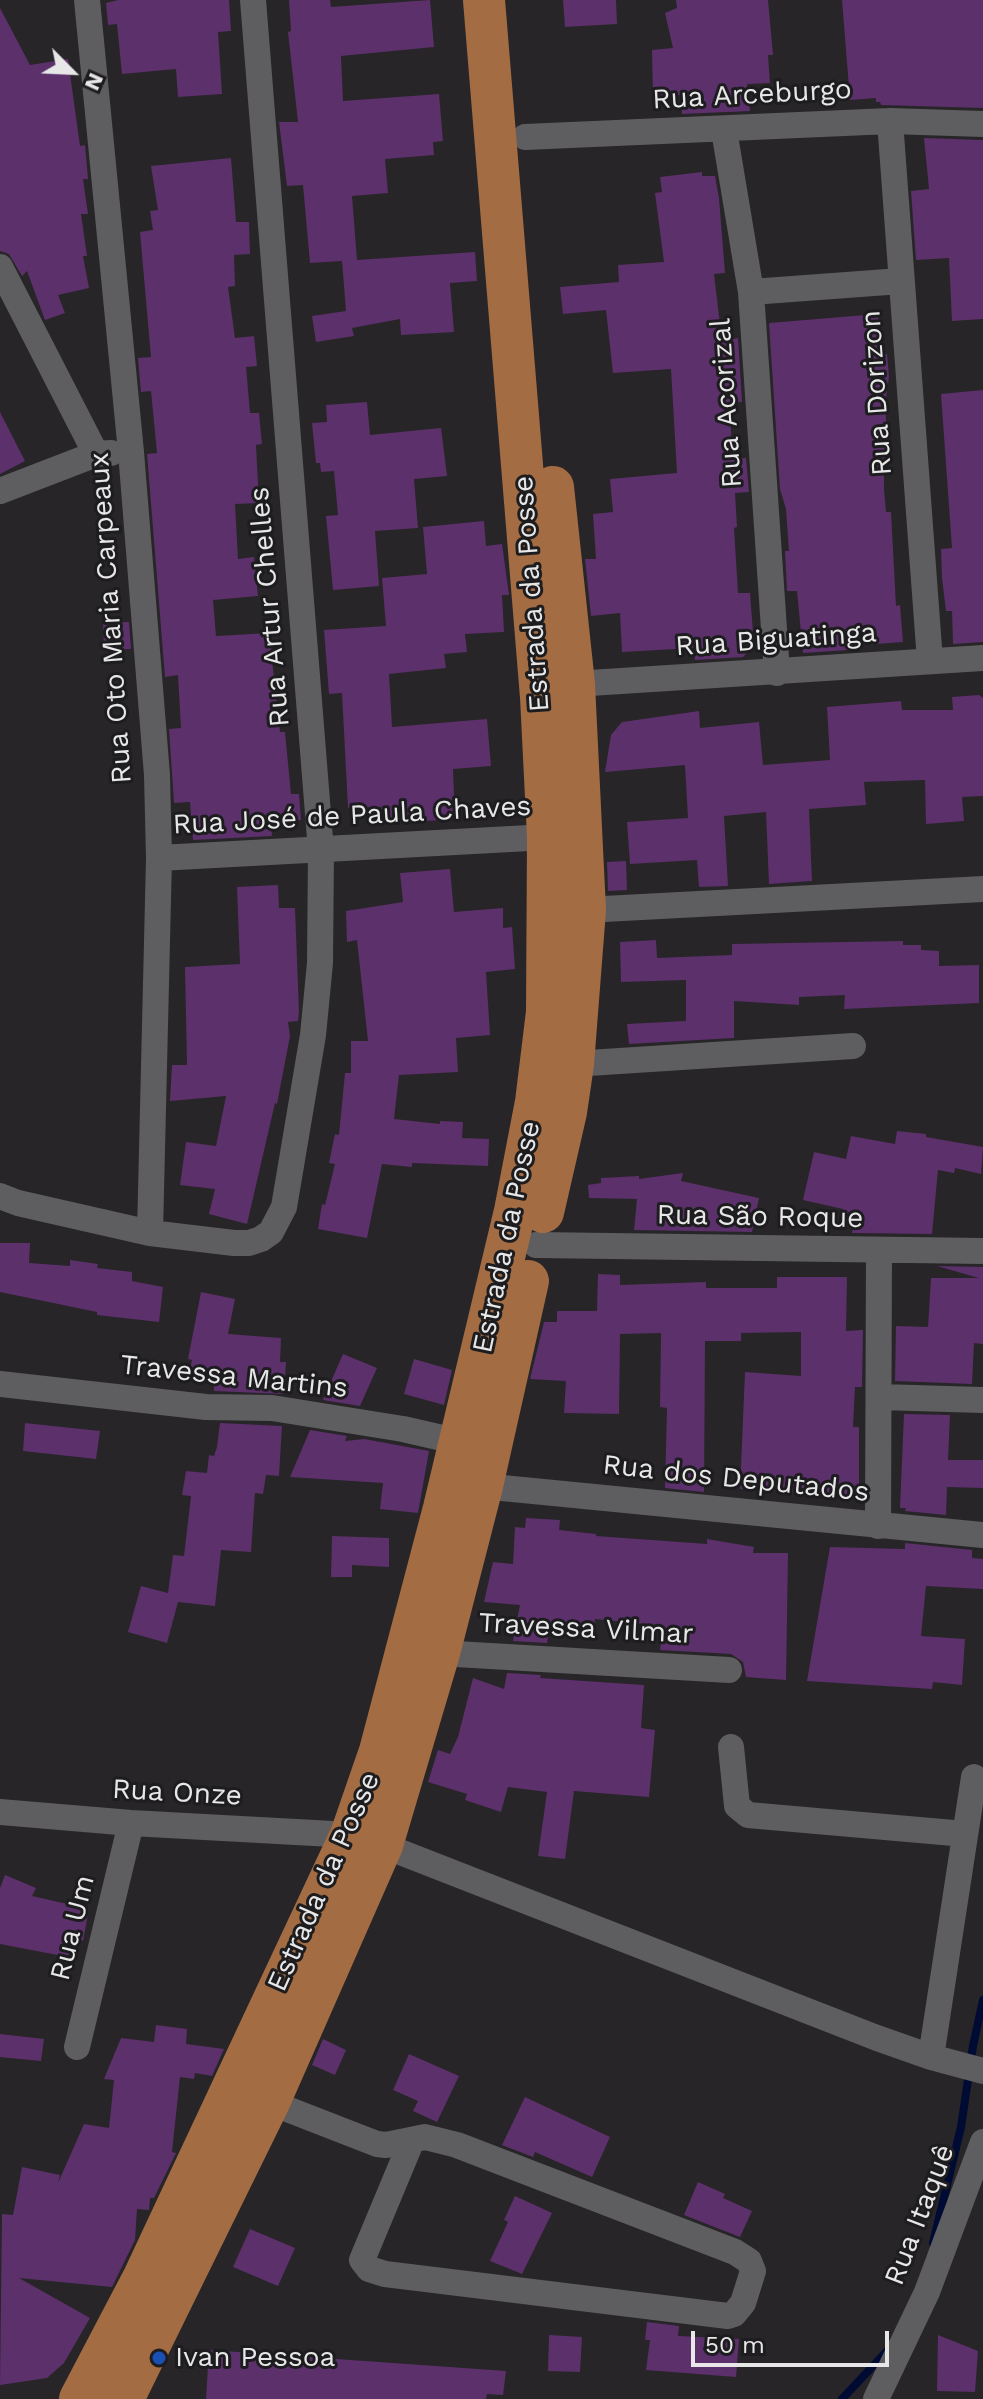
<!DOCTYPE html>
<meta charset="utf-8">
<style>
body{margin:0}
#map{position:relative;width:983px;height:2399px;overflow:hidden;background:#272527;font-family:"Work Sans",sans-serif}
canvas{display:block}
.north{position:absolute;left:32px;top:32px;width:80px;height:80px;-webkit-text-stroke:6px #1d1c1e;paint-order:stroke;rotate:114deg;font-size:22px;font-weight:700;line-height:32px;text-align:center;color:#e8e7e8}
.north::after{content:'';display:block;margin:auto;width:28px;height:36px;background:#e8e7e8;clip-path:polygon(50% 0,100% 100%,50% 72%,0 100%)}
.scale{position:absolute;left:691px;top:2331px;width:198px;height:36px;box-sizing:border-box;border:4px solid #e8e7e8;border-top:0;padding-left:10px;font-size:24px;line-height:28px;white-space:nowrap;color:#e8e7e8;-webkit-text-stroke:6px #1d1c1e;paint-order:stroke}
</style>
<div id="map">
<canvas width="983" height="2399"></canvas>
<div class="north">N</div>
<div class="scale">50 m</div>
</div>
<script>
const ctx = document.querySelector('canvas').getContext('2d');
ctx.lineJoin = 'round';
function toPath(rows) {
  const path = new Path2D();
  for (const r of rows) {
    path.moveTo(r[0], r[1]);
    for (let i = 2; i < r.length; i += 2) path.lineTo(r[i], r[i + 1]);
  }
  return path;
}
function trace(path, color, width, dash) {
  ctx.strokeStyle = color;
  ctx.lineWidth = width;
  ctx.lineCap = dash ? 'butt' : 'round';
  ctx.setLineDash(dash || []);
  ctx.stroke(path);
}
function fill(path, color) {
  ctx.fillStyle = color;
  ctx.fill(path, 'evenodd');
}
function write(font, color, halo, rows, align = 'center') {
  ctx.font = font + ' "Work Sans",sans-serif';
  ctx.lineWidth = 6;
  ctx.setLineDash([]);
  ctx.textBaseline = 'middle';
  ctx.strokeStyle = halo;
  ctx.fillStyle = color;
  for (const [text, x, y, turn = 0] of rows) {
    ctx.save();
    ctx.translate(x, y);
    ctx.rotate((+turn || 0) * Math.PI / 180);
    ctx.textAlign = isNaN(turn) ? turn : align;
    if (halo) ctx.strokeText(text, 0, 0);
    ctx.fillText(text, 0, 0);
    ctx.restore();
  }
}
const stream = toPath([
 [933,2243,961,2127,973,2046,983,2000],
 [842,2399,888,2350]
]);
const building = toPath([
 [118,0,229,0,231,31,218,32,222,94,178,97,176,69,122,74,117,24,108,25,106,3],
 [289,0,330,0,331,7,430,0,434,47,341,56,343,101,439,94,443,141,433,142,434,155,385,159,388,193,352,196,357,260,310,263,303,185,287,186,279,122,298,122,288,32,291,31],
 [563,0,616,0,617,24,565,27],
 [676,0,768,0,773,55,768,55,770,83,747,84,750,111,682,114,681,95,653,97,652,50,673,48,665,13,677,8],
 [842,0,983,0,983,108,881,105,880,102,876,102,876,98,850,100],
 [0,8,30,65,68,59,80,146,85,145,88,179,83,179,88,214,81,214,87,256,83,256,89,288,58,295,65,313,45,320,27,271,22,276,9,254,0,251],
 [924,138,983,140,983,319,952,321,949,258,916,260,911,191,929,189],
 [231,158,236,222,249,222,250,254,234,255,235,286,228,287,235,338,254,336,257,366,246,367,250,413,259,413,262,444,256,445,259,503,235,504,238,559,254,557,258,596,213,600,216,636,269,633,280,732,285,732,291,794,299,794,301,820,271,823,272,836,193,840,190,802,174,803,169,729,181,728,178,675,165,677,147,454,157,453,151,391,141,392,138,358,151,357,140,232,153,230,150,211,158,210,151,166],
 [702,172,702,176,715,176,719,198,725,273,714,274,722,341,738,338,742,402,730,403,732,459,746,458,749,492,735,493,737,527,734,528,738,593,750,593,754,645,743,657,695,660,694,648,622,652,620,613,591,616,585,559,596,559,593,514,613,512,610,479,677,473,671,369,613,373,606,310,563,314,560,287,619,282,618,265,664,262,655,193,662,192,660,177],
 [475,252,477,281,450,283,454,332,401,335,400,319,352,328,354,336,316,342,312,316,346,311,342,261],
 [878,314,880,355,887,354,889,377,885,404,889,465,884,465,884,489,886,512,891,512,896,606,900,605,903,642,848,646,848,650,803,653,797,591,787,591,785,551,789,551,786,509,780,489,769,323],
 [983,390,983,642,953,644,952,611,946,611,942,578,941,549,952,548,941,394],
 [367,402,370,435,441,428,447,476,414,479,418,528,375,531,379,586,333,590,326,516,338,515,334,471,321,472,320,463,316,463,312,423,327,422,326,405],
 [0,412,25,461,0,474],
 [484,521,486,546,502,544,509,595,502,595,504,632,465,634,467,652,444,654,446,668,389,674,392,727,487,719,491,766,453,769,455,819,382,824,381,807,348,808,342,693,329,694,324,630,386,626,382,578,427,574,423,527],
 [129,622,131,649,104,650,103,623],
 [979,695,983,698,983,796,962,797,964,821,926,824,925,780,864,782,866,805,809,809,812,881,769,884,766,812,724,816,728,886,699,887,697,860,630,864,627,822,688,818,685,765,605,772,611,735,622,722,699,711,700,728,759,722,763,765,830,760,827,707,901,701,902,710,953,710,952,697],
 [626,861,627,890,608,891,607,862],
 [450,869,454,912,503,908,503,928,512,927,515,969,486,972,490,1035,456,1038,458,1072,399,1075,394,1119,440,1124,440,1121,463,1122,462,1138,489,1139,488,1166,412,1163,412,1167,382,1164,367,1238,318,1229,322,1204,325,1205,335,1164,329,1163,335,1134,339,1135,345,1073,351,1073,351,1041,368,1041,357,940,347,942,346,911,403,902,400,873],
 [278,885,279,908,295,908,299,1012,298,1021,288,1022,290,1036,277,1104,275,1103,247,1224,209,1214,215,1189,180,1185,186,1142,216,1146,226,1096,170,1101,172,1065,187,1065,185,967,240,964,237,887],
 [656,940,657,958,732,955,732,944,903,941,903,945,921,945,921,950,939,951,939,966,979,965,979,1003,844,1009,845,995,799,997,799,1005,734,1001,734,1038,629,1044,627,1024,686,1021,686,980,621,982,620,942],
 [897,1131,926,1134,926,1137,983,1147,981,1174,955,1168,954,1173,938,1170,932,1234,852,1233,853,1228,839,1225,843,1209,803,1200,814,1152,846,1159,851,1136,895,1144],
 [683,1173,681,1181,759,1198,752,1232,634,1230,637,1199,589,1198,588,1185,601,1183,601,1178,639,1176,639,1179],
 [0,1243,30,1243,29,1263,70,1266,70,1260,98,1264,97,1268,132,1272,132,1281,163,1287,159,1322,97,1315,97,1312,0,1292],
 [937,1266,983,1267,983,1344,974,1343,972,1384,895,1381,896,1326,928,1327,931,1278,979,1278],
 [598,1274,620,1275,620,1285,706,1282,706,1288,777,1288,777,1277,847,1277,846,1331,863,1330,862,1387,855,1387,853,1427,859,1427,859,1497,740,1489,745,1372,801,1376,801,1332,741,1333,741,1341,705,1341,704,1492,665,1488,667,1408,660,1407,661,1333,620,1334,619,1414,564,1413,566,1381,530,1379,544,1322,557,1322,557,1311,597,1311],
 [201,1292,235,1299,228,1334,281,1338,280,1362,286,1362,284,1394,214,1391,213,1374,190,1369,192,1360,188,1359],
 [343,1354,377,1368,360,1406,323,1400],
 [414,1359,452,1370,444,1405,404,1394],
 [904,1414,950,1415,948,1460,983,1460,983,1488,947,1487,946,1515,905,1511,906,1508,900,1508],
 [25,1423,100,1431,96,1459,23,1451],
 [220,1423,282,1426,279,1476,266,1475,263,1494,255,1493,251,1552,221,1550,215,1606,178,1602,167,1643,128,1632,141,1586,168,1593,173,1555,184,1556,191,1496,182,1495,186,1471,207,1473,209,1455,214,1456,217,1447],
 [310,1430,347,1436,345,1441,364,1439,429,1451,418,1513,380,1509,383,1483,290,1477],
 [526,1518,560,1520,559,1530,596,1534,596,1536,707,1544,707,1539,754,1547,753,1553,788,1553,786,1680,746,1677,743,1662,731,1654,660,1650,663,1626,595,1619,593,1637,549,1631,547,1643,513,1641,520,1605,484,1602,493,1562,513,1564,515,1527,525,1528],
 [332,1536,389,1538,389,1567,352,1565,352,1577,331,1577],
 [905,1543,972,1550,972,1558,983,1559,983,1589,926,1586,921,1636,965,1639,962,1685,933,1682,932,1689,807,1681,830,1547,905,1549],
 [507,1673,541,1675,540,1678,644,1685,641,1728,655,1730,649,1797,574,1791,565,1859,538,1856,547,1792,508,1787,501,1812,465,1800,467,1794,428,1782,438,1750,450,1754,458,1737,473,1678,504,1689],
 [5,1875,36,1888,32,1896,89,1909,83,1941,72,1938,68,1957,0,1944,0,1888],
 [156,2025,187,2029,186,2044,224,2049,212,2076,195,2073,194,2079,180,2077,172,2152,176,2153,154,2198,150,2198,149,2210,137,2209,135,2240,112,2287,19,2278,90,2318,64,2363,47,2378,0,2385,2,2214,13,2215,22,2167,60,2175,58,2183,84,2124,109,2128,114,2080,104,2079,121,2038,154,2042],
 [0,2034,44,2039,41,2061,0,2057],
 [323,2039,346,2050,335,2075,312,2065],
 [409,2054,459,2076,437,2122,413,2111,418,2101,393,2090],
 [525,2097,610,2137,592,2177,535,2152,533,2157,502,2145],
 [698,2182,725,2194,723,2198,752,2211,740,2237,684,2215],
 [515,2196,552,2213,522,2274,490,2261,508,2222,504,2220],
 [250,2229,295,2248,278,2286,233,2267],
 [647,2322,679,2326,678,2336,739,2339,736,2377,646,2370,650,2340,645,2340],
 [549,2335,582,2337,580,2372,548,2371],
 [938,2335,978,2351,975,2392,937,2391],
 [209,2350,506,2371,503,2395,487,2394,486,2399,206,2399]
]);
const minor = toPath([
 [87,0,131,452,157,775,159,858,150,1233],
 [890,121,930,661],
 [724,130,751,292,777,673],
 [525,137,890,121,983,124],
 [0,267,96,454],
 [751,292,901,281],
 [0,491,96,454,111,453],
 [574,684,983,658],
 [159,858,548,837],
 [585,910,983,889],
 [573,1064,853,1046],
 [0,1196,18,1203,150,1233,234,1243,249,1243,261,1239,271,1232,284,1207,313,1035,320,963,321,851,253,0],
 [536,1245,983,1251],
 [0,1384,206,1407,272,1408,403,1429,460,1442],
 [880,1397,983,1400],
 [482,1486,983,1535],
 [878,1526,879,1251],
 [439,1653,729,1670],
 [731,1747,737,1806,748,1815,965,1834],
 [0,1812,131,1823,351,1835],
 [382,1845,877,2038,931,2057,983,2071],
 [77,2047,131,1823],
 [931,2057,974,1777],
 [269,2102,377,2144,386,2145,425,2137,457,2145,735,2252,749,2261,753,2271,743,2303,734,2314,728,2316,385,2274,369,2269,362,2260,412,2140],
 [876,2399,927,2292,983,2142]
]);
const primary = toPath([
 [543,1212,566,1112,573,1064,585,910,574,684,553,487],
 [80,2399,144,2277,351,1835,380,1751,444,1508,515,1211,536,1102,547,1012,548,837,541,697,484,0],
 [123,2399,269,2102,382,1845,439,1653,482,1486,528,1281]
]);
const markers = [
 [159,2358,8,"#1a4fb4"]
];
const streetNames = [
 ["Rua Arceburgo",752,95,-3],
 ["Rua Dorizon",877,393,-94],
 ["Rua Acorizal",727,403,-94],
 ["Estrada da Posse",532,594,-94],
 ["Rua Artur Chelles",270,607,-95],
 ["Rua Oto Maria Carpeaux",111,618,-94],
 ["Rua Biguatinga",776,640,-4],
 ["Rua José de Paula Chaves",352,816,-3],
 ["Rua São Roque",760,1217,1],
 ["Estrada da Posse",507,1237,-78],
 ["Travessa Martins",234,1377,6],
 ["Rua dos Deputados",736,1479,6],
 ["Travessa Vilmar",586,1629,3],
 ["Rua Onze",177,1793,3],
 ["Estrada da Posse",324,1882,-66],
 ["Rua Um",73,1928,-76],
 ["Rua Itaquê",920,2215,-69]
];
const poiNames = [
 ["Ivan Pessoa",175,2358]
];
trace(stream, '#000b34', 8);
fill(building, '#5c306b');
trace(minor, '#5e5d5f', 26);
trace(primary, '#a36c43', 42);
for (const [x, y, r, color] of markers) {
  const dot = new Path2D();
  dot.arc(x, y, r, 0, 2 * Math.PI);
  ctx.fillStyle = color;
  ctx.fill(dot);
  trace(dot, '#1d1c1e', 3);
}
write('28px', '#e8e7e8', '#1d1c1e', streetNames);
write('28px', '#e8e7e8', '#1d1c1e', poiNames, 'left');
</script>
